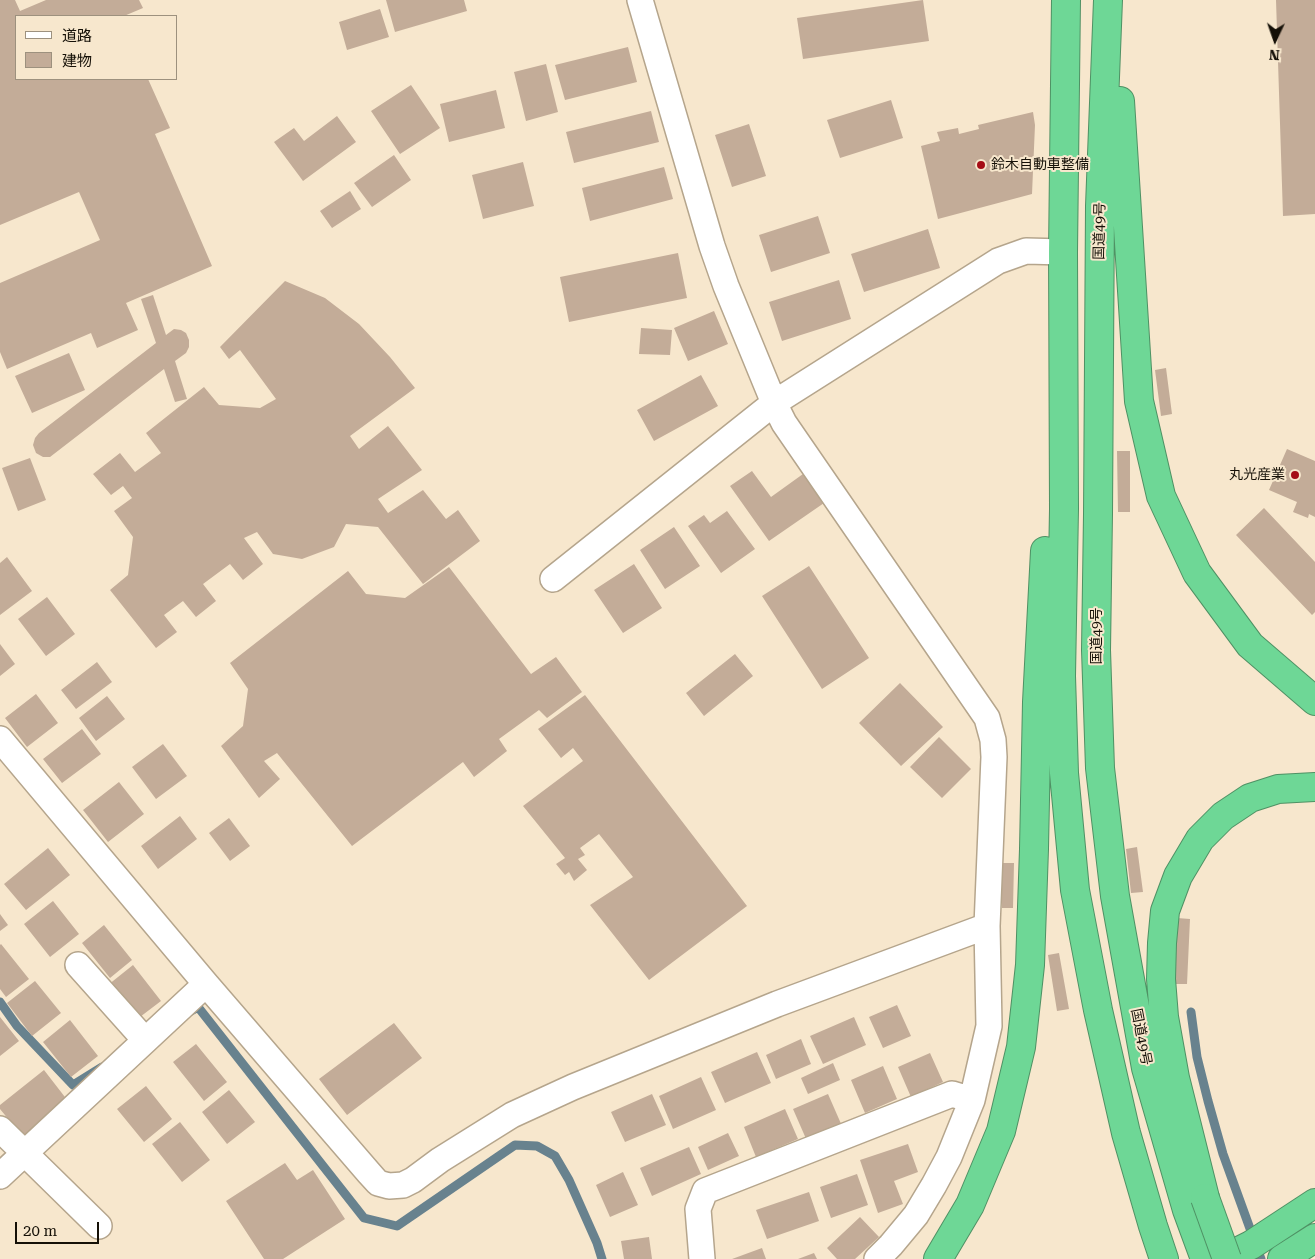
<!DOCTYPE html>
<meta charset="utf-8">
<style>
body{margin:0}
#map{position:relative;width:1315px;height:1259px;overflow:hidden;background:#f7e7cd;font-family:"Roboto Serif","Noto Sans JP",serif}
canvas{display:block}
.legend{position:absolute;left:15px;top:15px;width:162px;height:65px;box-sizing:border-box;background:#f7e7cd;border:1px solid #9d917e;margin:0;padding:6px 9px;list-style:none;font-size:15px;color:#151007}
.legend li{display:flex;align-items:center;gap:10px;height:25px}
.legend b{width:25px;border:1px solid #9d917e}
.north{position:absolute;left:1250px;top:15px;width:50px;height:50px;-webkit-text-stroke:4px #f7e7cd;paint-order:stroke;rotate:183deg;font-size:14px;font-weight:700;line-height:20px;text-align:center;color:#151007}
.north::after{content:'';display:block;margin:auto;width:18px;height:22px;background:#151007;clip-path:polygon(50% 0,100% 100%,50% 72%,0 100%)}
.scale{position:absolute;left:15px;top:1222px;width:84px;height:22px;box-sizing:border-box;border:2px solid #151007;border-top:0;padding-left:6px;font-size:15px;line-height:18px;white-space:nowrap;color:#151007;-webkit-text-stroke:4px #f7e7cd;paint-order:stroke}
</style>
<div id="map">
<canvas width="1315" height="1259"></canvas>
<ul class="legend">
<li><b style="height:6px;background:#fff"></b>道路</li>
<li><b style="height:14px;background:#c3ac98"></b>建物</li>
</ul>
<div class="north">N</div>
<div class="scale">20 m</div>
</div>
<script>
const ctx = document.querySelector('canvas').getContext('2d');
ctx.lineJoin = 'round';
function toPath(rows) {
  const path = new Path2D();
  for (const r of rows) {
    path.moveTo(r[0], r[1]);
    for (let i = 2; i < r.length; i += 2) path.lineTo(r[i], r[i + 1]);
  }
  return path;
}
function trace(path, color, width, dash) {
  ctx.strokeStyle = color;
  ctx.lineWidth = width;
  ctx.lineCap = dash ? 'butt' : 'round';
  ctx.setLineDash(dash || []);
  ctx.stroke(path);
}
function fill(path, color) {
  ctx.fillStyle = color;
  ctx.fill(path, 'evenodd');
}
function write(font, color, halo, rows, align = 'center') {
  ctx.font = font + ' "Roboto Serif","Noto Sans JP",serif';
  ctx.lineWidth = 4;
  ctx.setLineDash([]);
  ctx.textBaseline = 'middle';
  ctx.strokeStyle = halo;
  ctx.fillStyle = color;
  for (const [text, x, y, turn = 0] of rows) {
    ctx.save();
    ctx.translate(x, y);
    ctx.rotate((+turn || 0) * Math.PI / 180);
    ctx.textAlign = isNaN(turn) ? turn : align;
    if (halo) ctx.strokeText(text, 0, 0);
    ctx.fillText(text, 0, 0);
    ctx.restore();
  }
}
const stream = toPath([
 [0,1002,17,1026,73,1085,102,1067],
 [189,1012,198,1007,364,1218,397,1226,515,1145,537,1146,555,1156,569,1180,597,1243,602,1259],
 [1191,1012,1197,1057,1208,1101,1223,1154,1261,1259]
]);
const building = toPath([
 [0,0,15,0,20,11,46,0,139,0,143,8,124,16,16,16,16,79,148,79,170,128,155,134,212,266,126,303,138,330,97,348,91,333,7,369,0,352,0,283,100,240,79,192,0,225],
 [386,0,464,0,467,11,395,32],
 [923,0,929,41,803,59,797,18],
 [1276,0,1315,0,1315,214,1283,216],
 [380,9,389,37,347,50,339,22],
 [628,47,637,82,565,100,555,65],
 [546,64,558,112,526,121,514,72],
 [411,85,440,128,400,154,371,111],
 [496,90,505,128,449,142,440,104],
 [891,100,903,138,840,158,827,120],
 [651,111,659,142,574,163,566,132],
 [1033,112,1035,125,1032,194,938,219,921,146,940,141,937,132,958,128,959,134,979,129,978,125],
 [337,116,356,142,303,181,274,142,294,128,304,141],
 [749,124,766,176,732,187,715,135],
 [394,155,411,180,372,207,354,183],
 [523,162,534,206,483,219,472,175],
 [664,167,673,199,590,221,582,188],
 [350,191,361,209,332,228,320,211],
 [818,216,830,253,771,272,759,235],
 [928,229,940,268,864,292,851,254],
 [678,253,687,298,569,322,560,277],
 [839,280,851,319,782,341,769,302],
 [285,281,325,298,359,324,390,357,415,388,350,436,359,449,388,426,422,470,378,499,388,513,423,490,446,519,458,510,480,541,423,584,378,527,346,524,334,547,302,559,273,554,257,532,244,538,263,564,243,580,230,564,203,584,216,601,196,617,183,601,164,615,177,632,156,648,110,590,128,575,133,537,114,511,132,498,123,486,111,495,93,474,120,453,135,472,161,453,146,433,204,387,219,405,260,408,276,399,240,350,229,359,220,347],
 [153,295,166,335,174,329,181,330,186,333,189,340,189,347,186,353,175,361,187,399,175,402,164,369,50,457,43,457,36,453,33,445,35,438,39,433,156,343,141,299],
 [714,311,728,344,688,361,674,328],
 [641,328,672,330,670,355,639,354],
 [69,353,85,390,32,413,15,376],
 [1166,368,1172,414,1161,416,1155,370],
 [701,375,718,406,654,441,637,410],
 [1287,449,1315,461,1315,517,1309,514,1308,518,1293,512,1297,502,1269,490],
 [1117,451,1130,451,1130,512,1118,512],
 [30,458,46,500,18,511,2,468],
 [752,471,771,497,803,474,824,503,769,541,730,486],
 [1264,508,1315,562,1315,612,1312,615,1236,535],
 [727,511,755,549,721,573,688,526,704,515,710,523],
 [674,527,700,566,665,589,640,550],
 [7,557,32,591,0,615,0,563],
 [634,564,662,608,623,633,594,590],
 [809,566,869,658,822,689,762,596],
 [449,567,531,674,556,657,582,692,547,718,539,710,499,739,507,751,474,777,463,762,352,846,277,753,264,761,280,779,259,798,221,746,243,726,248,689,230,663,348,571,366,594,405,598],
 [47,597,75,634,46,656,18,619],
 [0,644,15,664,0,676],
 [735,654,753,676,704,716,686,693],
 [97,662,112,682,76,709,61,690],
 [900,683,943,727,901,766,859,723],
 [36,694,58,723,27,747,5,718],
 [585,695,747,906,649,980,590,905,633,877,599,834,580,848,585,855,578,859,587,870,574,881,569,872,565,875,556,864,565,858,523,806,583,761,573,748,561,758,538,729],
 [107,696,125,719,96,741,79,718],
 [82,729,101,754,62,783,43,759],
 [939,737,971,769,942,798,910,767],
 [163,744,187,776,156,799,132,767],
 [119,782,144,814,108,842,83,810],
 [180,816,197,839,158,869,141,846],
 [229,818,250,846,230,861,209,833],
 [1137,847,1143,892,1131,893,1126,849],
 [48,848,70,875,26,910,4,884],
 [1002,863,1014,863,1013,908,1002,908],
 [53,901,79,934,50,957,24,924],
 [0,914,8,925,0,931],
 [1177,918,1190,919,1187,984,1173,984],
 [104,925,132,960,110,978,82,943],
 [1,944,29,979,6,997,0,989,0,945],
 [1059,953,1069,1009,1057,1011,1048,955],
 [133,965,161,1001,136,1020,108,985],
 [35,981,61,1013,32,1036,7,1003],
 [897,1005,911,1036,883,1048,869,1017],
 [0,1017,19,1041,0,1056],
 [854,1017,866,1045,823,1064,810,1036],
 [70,1020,98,1056,71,1077,43,1042],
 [394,1023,422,1058,347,1115,319,1079],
 [801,1039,811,1064,776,1079,766,1055],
 [196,1044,227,1082,204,1101,173,1062],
 [757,1052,771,1083,725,1103,711,1072],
 [930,1053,943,1082,911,1097,898,1067],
 [833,1063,840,1080,808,1094,801,1078],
 [883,1066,897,1099,865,1113,851,1080],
 [44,1070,68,1101,23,1137,0,1109,0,1105],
 [701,1077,716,1110,673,1129,659,1096],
 [146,1086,172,1119,144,1142,117,1109],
 [229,1090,255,1122,227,1144,202,1112],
 [652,1094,666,1125,625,1142,611,1112],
 [828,1094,842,1126,807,1141,793,1109],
 [785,1109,798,1139,756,1157,744,1127],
 [180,1122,210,1160,182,1182,152,1144],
 [728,1133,739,1156,708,1170,698,1147],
 [908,1144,918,1172,894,1181,903,1204,878,1213,860,1160],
 [689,1147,701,1174,652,1196,640,1168],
 [285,1163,297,1180,313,1170,345,1219,283,1259,264,1259,226,1201],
 [623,1172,638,1205,610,1217,596,1185],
 [857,1174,868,1205,831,1218,820,1187],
 [809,1192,819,1221,767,1239,756,1210],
 [860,1217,879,1237,855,1259,837,1259,827,1248],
 [649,1237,652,1259,624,1259,621,1241],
 [762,1248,766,1259,732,1259],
 [814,1253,817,1259,798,1259]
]);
const street = toPath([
 [640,0,712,246,726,286,774,403,784,423,987,718,993,740,994,757,987,926,989,1026,972,1100,949,1157,934,1185,916,1215,891,1245,877,1259],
 [553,579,774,403,998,261,1026,251,1063,252],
 [0,739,206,984,369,1173,378,1183,389,1186,403,1185,413,1180,440,1160,512,1115,573,1087,777,1004,987,926],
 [78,965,145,1040],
 [0,1129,99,1226],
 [0,1176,206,984],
 [702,1259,698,1209,705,1191,952,1094,972,1100]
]);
const highway = toPath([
 [1066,0,1063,252,1064,509,1061,676,1064,773,1075,890,1098,1010,1126,1133,1153,1226,1164,1259],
 [1108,0,1100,206,1098,514,1096,650,1100,768,1115,896,1146,1068,1187,1210,1205,1259],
 [1120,101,1139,401,1161,496,1197,573,1250,645,1315,701],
 [1205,1198,1175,1078,1164,1017,1161,979,1162,943,1165,911,1178,876,1200,839,1223,816,1250,798,1278,789,1315,787],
 [938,1259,970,1205,1001,1131,1021,1047,1030,965,1034,849,1037,702,1045,551],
 [1223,1259,1251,1245,1315,1203],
 [1282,1259,1315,1238]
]);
const highwayBridge = toPath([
 [1205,1198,1227,1259]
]);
const markers = [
 [981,165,5,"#a50d16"],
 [1295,475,5,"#a50d16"]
];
const poiNames = [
 ["鈴木自動車整備",991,165],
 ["丸光産業",1285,475,"right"]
];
const streetNames = [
 ["国道49号",1100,231,-89],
 ["国道49号",1097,636,-90],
 ["国道49号",1141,1037,79]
];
trace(stream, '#68828e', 9);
fill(building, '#c3ac98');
trace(street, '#b5a58c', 28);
trace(highway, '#4f9164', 30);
trace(street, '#fff', 25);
trace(highway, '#6ed796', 28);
trace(highwayBridge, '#4f9164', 30, []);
trace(highwayBridge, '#6ed796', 28);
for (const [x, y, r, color] of markers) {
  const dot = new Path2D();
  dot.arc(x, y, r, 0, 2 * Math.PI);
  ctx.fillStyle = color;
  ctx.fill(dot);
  trace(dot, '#f7e7cd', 2);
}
write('14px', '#151007', '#f7e7cd', poiNames, 'left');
write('14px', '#151007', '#f7e7cd', streetNames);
</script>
